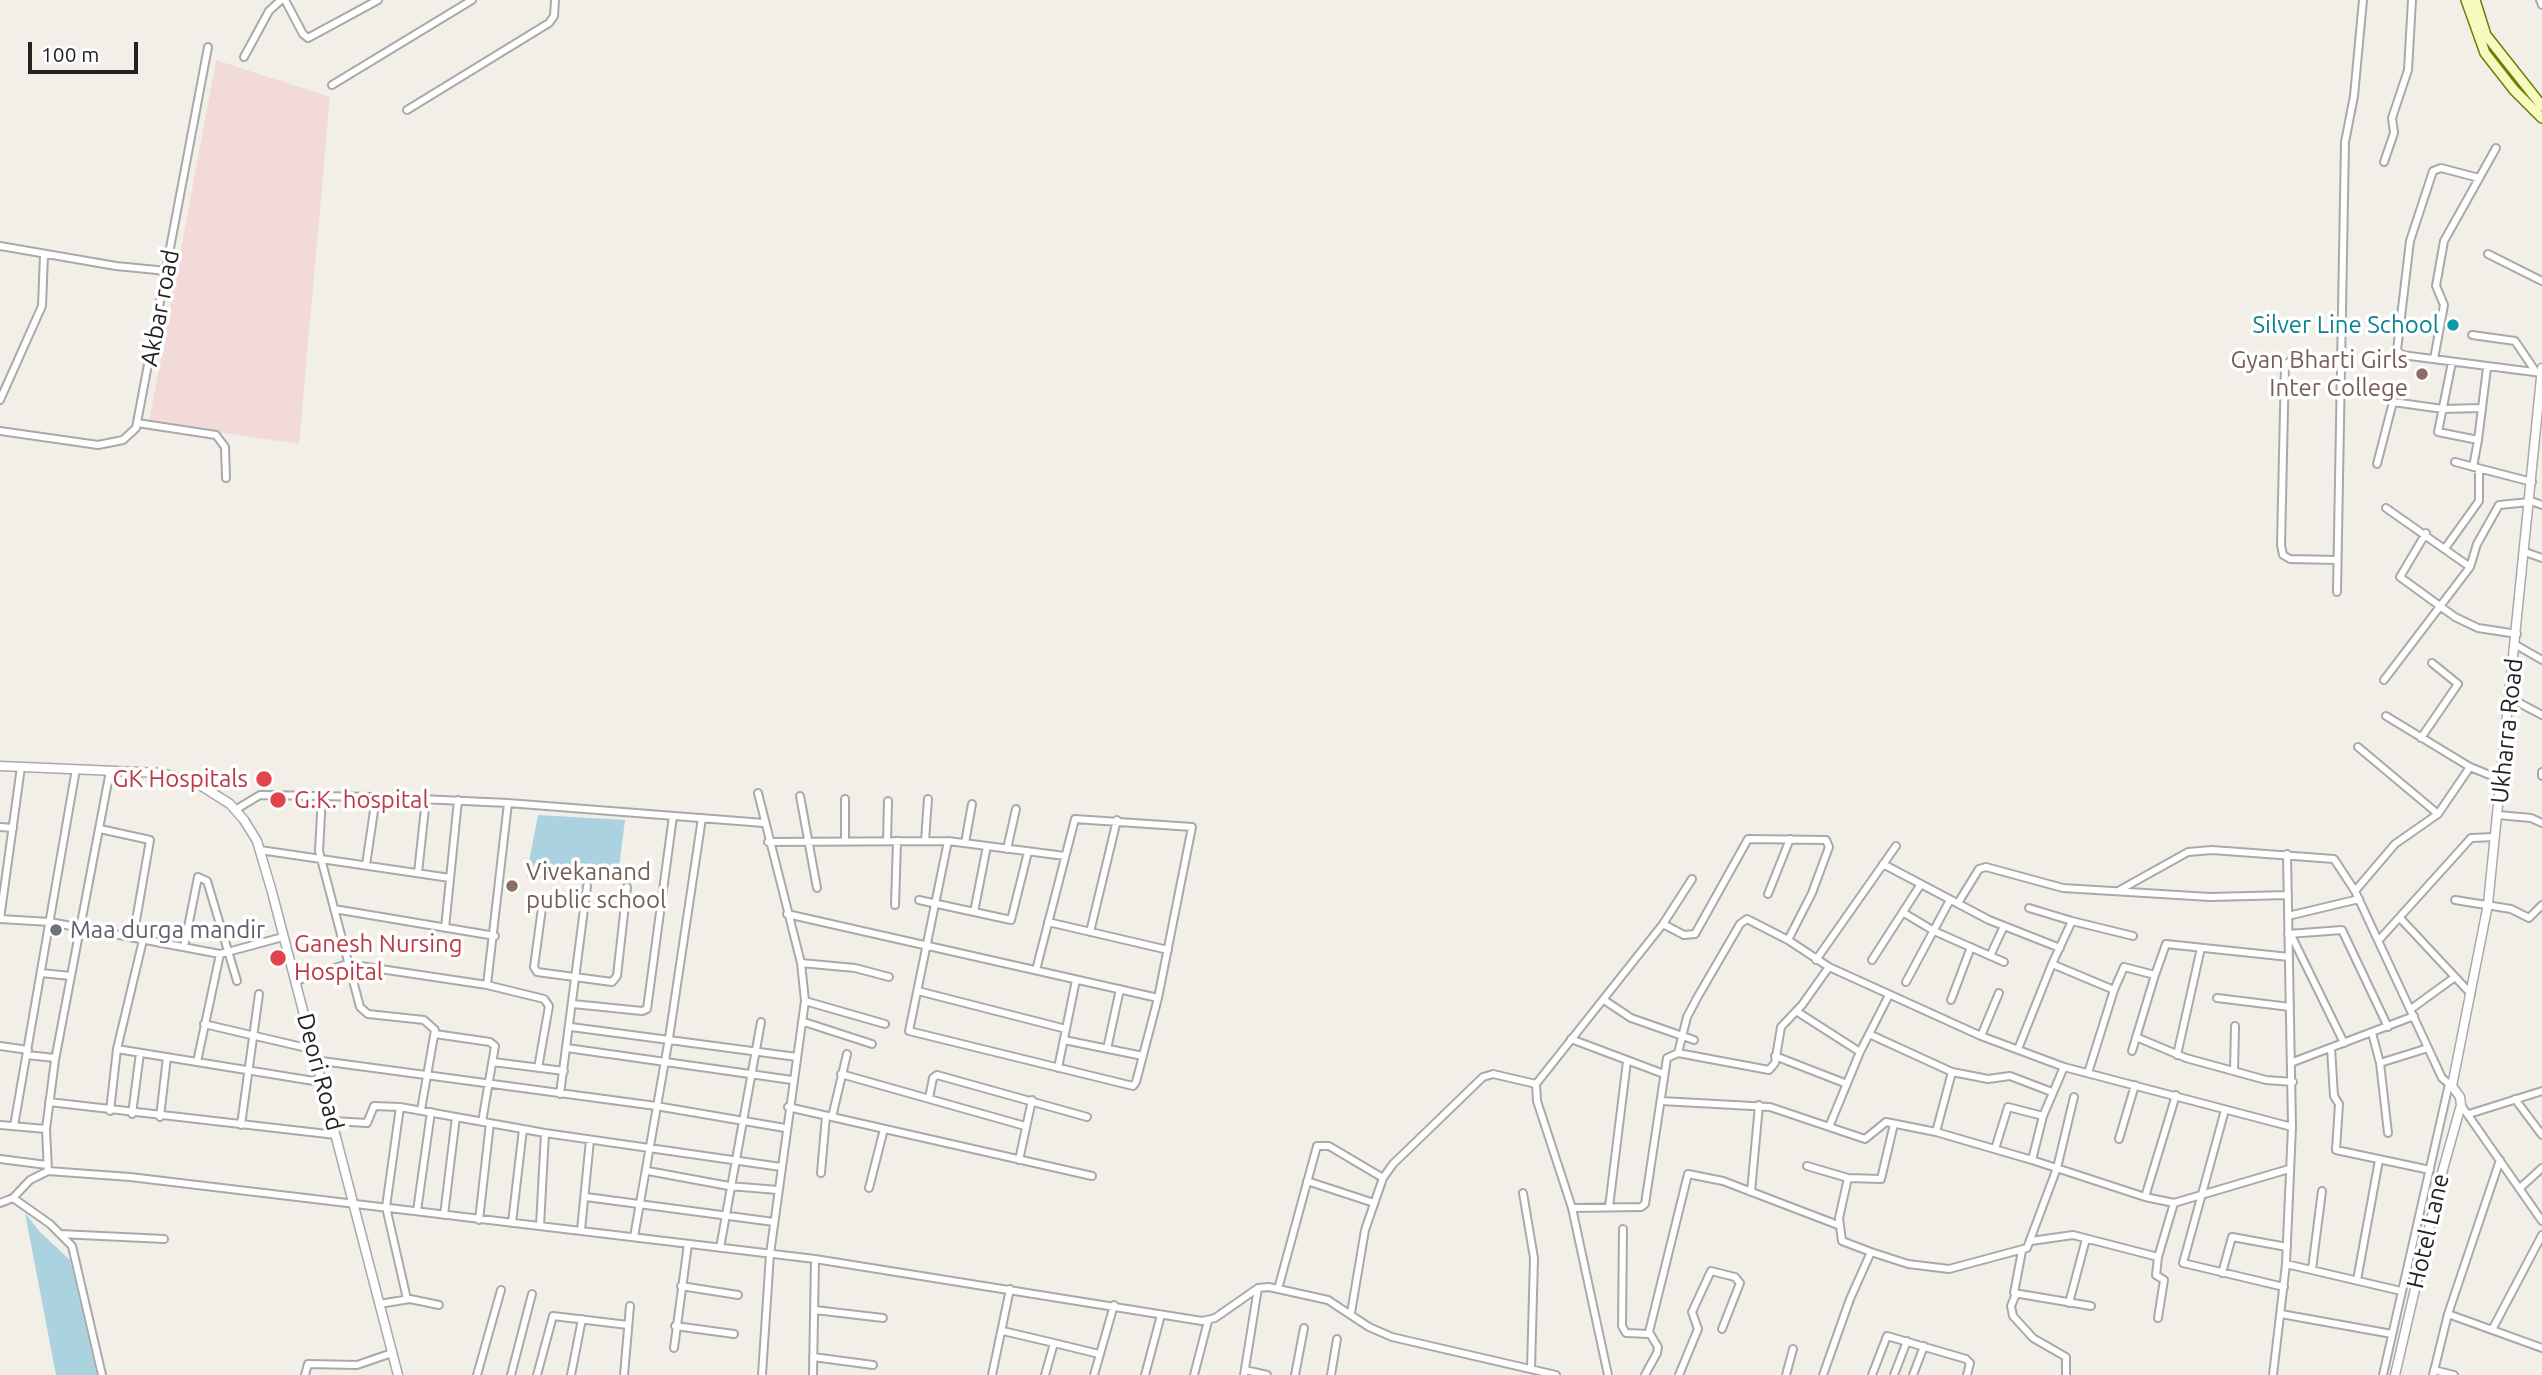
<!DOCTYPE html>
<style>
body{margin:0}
#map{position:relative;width:2542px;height:1375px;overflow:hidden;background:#f2efe9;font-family:Ubuntu,sans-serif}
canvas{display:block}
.scale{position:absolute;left:28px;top:42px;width:110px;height:32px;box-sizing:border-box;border:4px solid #222;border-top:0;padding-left:9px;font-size:21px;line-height:24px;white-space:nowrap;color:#222;-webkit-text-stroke:5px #fff;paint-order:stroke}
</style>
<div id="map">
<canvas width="2542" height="1375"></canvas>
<div class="scale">100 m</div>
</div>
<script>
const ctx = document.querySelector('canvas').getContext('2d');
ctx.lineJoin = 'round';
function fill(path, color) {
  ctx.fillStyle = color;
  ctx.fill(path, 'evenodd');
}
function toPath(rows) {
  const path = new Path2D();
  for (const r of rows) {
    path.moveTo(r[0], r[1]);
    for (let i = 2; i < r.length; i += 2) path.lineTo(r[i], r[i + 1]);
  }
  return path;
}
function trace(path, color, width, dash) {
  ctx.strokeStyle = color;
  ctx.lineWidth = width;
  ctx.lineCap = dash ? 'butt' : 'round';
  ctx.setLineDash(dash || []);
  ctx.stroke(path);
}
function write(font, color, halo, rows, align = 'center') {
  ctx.font = font + ' Ubuntu,sans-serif';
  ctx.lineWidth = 7;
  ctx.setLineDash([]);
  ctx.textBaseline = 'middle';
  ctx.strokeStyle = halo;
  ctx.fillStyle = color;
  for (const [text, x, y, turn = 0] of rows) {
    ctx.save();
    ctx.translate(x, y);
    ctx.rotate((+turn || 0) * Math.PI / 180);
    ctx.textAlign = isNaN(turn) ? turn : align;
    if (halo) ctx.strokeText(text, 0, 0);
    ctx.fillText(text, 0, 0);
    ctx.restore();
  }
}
const commercial = toPath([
 [216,60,330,97,299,444,149,422]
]);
const water = toPath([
 [538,815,625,820,617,883,526,877],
 [25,1213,40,1232,70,1260,97,1375,56,1375]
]);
const minor = toPath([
 [285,0,303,34,308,38,378,0],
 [2540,0,2542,5],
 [244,57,269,11,281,0],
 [332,85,472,0],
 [407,110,549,23,554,16,555,0],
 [2384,162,2394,133,2392,118,2408,70,2412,0],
 [2479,178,2441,168,2433,171,2410,241,2397,350,2402,355,2542,373],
 [0,246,116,266,167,271],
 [2488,254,2542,281],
 [2472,335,2515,341,2536,372],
 [2434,359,2444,305,2436,286,2444,241,2496,148],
 [2452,362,2438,432,2478,440,2473,467],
 [0,400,42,306,44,255],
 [137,423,216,435,225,447,226,478],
 [0,431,98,445,123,440,136,428,208,47],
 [2478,440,2487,368],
 [2455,462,2532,482],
 [2377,464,2393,402,2443,409,2481,408],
 [2531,501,2542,505],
 [2426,533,2400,577,2455,617,2478,628,2517,634],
 [2446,547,2479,501,2479,469],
 [2525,552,2542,558],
 [2337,560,2290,559,2283,555,2281,545,2285,365,2293,359,2340,361],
 [2470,567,2477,544,2499,505,2530,502],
 [2337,592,2345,142,2354,96,2363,0],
 [2516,645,2542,660],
 [2384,680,2470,567,2386,508],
 [2510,698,2542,715],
 [2386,716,2470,767,2502,780],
 [2421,738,2458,684,2432,663],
 [2358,747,2438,814],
 [2542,772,2542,776],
 [758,793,801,963,805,1001,770,1254,762,1375],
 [322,796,319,851,360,1007,368,1014,424,1020,435,1030,421,1110],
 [800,796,817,888],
 [845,799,845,841],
 [235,810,260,795,376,797,508,803,764,823],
 [2498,815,2531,818,2542,823],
 [0,827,13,828],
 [100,829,150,840,133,938],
 [887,841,888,801],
 [925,841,928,799],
 [948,841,909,1031,1133,1086,1136,1082,1158,998,1192,827,1075,819,1036,970],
 [768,842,948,841,1065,856],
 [965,843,972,804],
 [1007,849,1016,809],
 [260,850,450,878],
 [1883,864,1989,920,2060,948],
 [366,865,376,797],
 [418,873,426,799],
 [2118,891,2188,852,2212,850,2334,859,2355,891,2442,1078,2452,1086],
 [2355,891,2395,844,2438,814,2470,767],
 [1768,894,1790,839],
 [919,900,1011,920,1028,852],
 [2455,900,2511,909,2529,918,2542,905],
 [1958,903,1979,869,1986,867,2063,888,2210,897,2288,895],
 [895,905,897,841],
 [542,908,534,967,537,972,612,982,617,976,627,887],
 [2029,908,2072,921],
 [334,909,495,936],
 [974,912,987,846],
 [1904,913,1934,931,2004,962],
 [787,914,1158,998],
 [2288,916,2359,899],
 [2400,918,2471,994],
 [0,919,50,922,220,954,283,937],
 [0,919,21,767],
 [1048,922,1168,950],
 [1663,924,1684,935,1695,934,1748,839,1826,840,1829,847,1812,893,1788,940],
 [445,928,458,800],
 [1090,932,1117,820],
 [2288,934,2342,930,2388,1027],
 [2291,935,2344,1043],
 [2133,936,2072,921,2052,964,2114,990,2124,967,2155,975,2166,944,2289,957],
 [2379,940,2471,838,2495,837],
 [184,947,198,877,207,881,237,981],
 [1990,956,2004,926],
 [1816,960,1896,846],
 [1872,960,1921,884],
 [801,963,855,968,889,977],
 [41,973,71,976],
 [296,981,347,964,487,985,544,999,549,1006,538,1068],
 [1906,982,1950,900],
 [487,985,508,803],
 [918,991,1066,1029],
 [2217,998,2290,1007],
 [1604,1000,1631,1018,1694,1040],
 [1951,1000,1971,947],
 [805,1001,885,1024],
 [573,1004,642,1011,647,1009,673,816],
 [2411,1009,2455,977],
 [1796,1011,1860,1052],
 [804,1022,872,1044],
 [204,1024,311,1049],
 [571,1027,797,1057],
 [2372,1033,2380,1063,2388,1133],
 [435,1034,490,1042,495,1046,482,1122],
 [1869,1034,1952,1072,1988,1079,2010,1076,2052,1092],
 [1981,1036,1999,993],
 [2136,1037,2186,1058,2266,1080,2293,1082],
 [1571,1039,1664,1074],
 [1064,1040,1143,1056],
 [0,1046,28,1050],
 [567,1048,792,1080],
 [2331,1048,2334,1096,2339,1104,2336,1150,2430,1170],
 [117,1049,320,1082],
 [1107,1049,1120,989],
 [2018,1049,2052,964],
 [2132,1051,2155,975],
 [1678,1053,1769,1070,1775,1063,1781,1027,1802,1005,1829,967],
 [27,1055,55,1058],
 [2177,1055,2201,948],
 [1775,1056,1847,1084],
 [314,1060,656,1106,785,1128],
 [197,1062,220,954],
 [493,1062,564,1071],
 [2293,1062,2414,1016],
 [2380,1063,2428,1048],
 [1058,1068,1076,980],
 [2234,1071,2235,1026],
 [2088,1073,2114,990],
 [841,1074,1025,1126],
 [560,1094,587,886],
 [929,1098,933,1078,937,1075,1087,1117],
 [2515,1099,2542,1135],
 [1661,1101,1770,1107,1865,1139,1886,1122,1936,1132,2032,1160,2145,1197,2174,1203,2289,1169],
 [49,1102,336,1135],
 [2461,1105,2542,1221],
 [400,1107,545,1133,781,1167],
 [788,1107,1092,1176],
 [2225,1110,2183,1263,2284,1287],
 [110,1111,117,1049,143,940],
 [132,1114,140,1053],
 [2469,1114,2542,1091],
 [160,1117,167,1057],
 [832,1117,847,1054],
 [333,1121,367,1123,374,1106,400,1107,386,1207,407,1299],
 [0,1125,46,1129],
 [241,1125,259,994],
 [14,1126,76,769],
 [1829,1127,1860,1052,1889,995],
 [1936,1132,1952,1072],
 [2119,1139,2135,1085],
 [1995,1149,2008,1107,2043,1116],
 [0,1159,47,1165],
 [1019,1160,1032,1100],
 [2032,1160,2043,1116,2064,1067],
 [1807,1166,1848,1178],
 [48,1171,46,1129,55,1060,110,771],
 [648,1171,729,1186,778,1190],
 [821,1173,826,1116],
 [1307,1181,1374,1203],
 [869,1188,884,1129],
 [2520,1188,2542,1168],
 [1751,1192,1759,1105],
 [1523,1193,1534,1258,1531,1369],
 [586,1197,774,1222],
 [2145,1197,2176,1095],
 [13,1198,50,1224,72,1246,102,1375],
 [0,1203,13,1198,30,1180,48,1171,130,1177,815,1259,1202,1321,1215,1318,1258,1288,1269,1287,1328,1300,1369,1327,1392,1337,1556,1375],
 [1609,1207,1627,1061],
 [1572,1208,1641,1207,1645,1204,1667,1058,1678,1053,1687,1017,1697,998,1740,924,1747,919,1788,940,1829,967,1981,1036,2064,1067,2292,1127],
 [417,1211,431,1112],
 [444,1215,456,1117],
 [479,1220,490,1123],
 [512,1223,523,1129],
 [540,1226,545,1133],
 [1623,1229,1622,1326,1626,1333,1649,1334],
 [581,1230,590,1140],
 [60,1234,164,1239],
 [634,1237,669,1038,702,818],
 [2031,1241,2073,1235,2158,1257],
 [720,1248,761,1022],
 [2022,1251,2014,1293,2091,1306],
 [1871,1252,1842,1241,1839,1218,1848,1178,1881,1179,1894,1124],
 [2286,1264,2401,1291],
 [2312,1269,2322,1191],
 [2222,1273,2232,1237,2287,1247],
 [2357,1280,2379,1160],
 [681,1286,738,1295],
 [1278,1289,1317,1146,1329,1146,1383,1178],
 [2016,1294,2011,1306,2013,1316,2033,1338,2066,1357,2066,1375],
 [2069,1303,2086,1239],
 [379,1304,410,1299,439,1305],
 [815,1310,883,1318],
 [1351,1313,1365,1230,1383,1178,1393,1164,1483,1077,1493,1074,1536,1084],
 [2281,1314,2392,1334],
 [2448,1314,2542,1348],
 [2158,1318,2164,1280,2156,1275,2158,1257,2174,1203],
 [675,1326,734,1334],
 [2492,1330,2542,1235],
 [1003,1331,1054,1343,1045,1375],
 [1054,1343,1099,1354],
 [674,1348,688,1244],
 [813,1357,873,1365],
 [1245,1370,1267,1375],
 [2434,1370,2454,1375],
 [305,1375,308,1364,357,1365,392,1353],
 [477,1375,501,1290],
 [511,1375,532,1294],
 [537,1375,553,1316,628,1325],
 [571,1375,582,1319],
 [624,1375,630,1306],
 [813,1375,815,1259],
 [992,1375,1010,1289],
 [1094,1375,1114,1305],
 [1145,1375,1161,1315],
 [1194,1375,1208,1321],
 [1244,1375,1258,1288],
 [1295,1375,1304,1328],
 [1331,1375,1337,1339],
 [1608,1375,1572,1208,1537,1101,1536,1084,1663,924,1692,879],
 [1645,1375,1657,1353,1658,1347,1649,1332,1688,1174,1723,1181,1838,1225],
 [1679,1375,1698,1329,1692,1312,1711,1271,1735,1277,1740,1283,1722,1329],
 [1786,1375,1793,1349],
 [1823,1375,1850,1299,1871,1252,1908,1264,1949,1269,2027,1248,2057,1168,2074,1097],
 [1872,1375,1887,1336,1966,1359,1970,1363,1967,1375],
 [1894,1375,1907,1341],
 [1913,1375,1924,1346],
 [2273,1375,2286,1264,2292,1127,2287,854],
 [2383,1375,2449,1084],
 [2433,1375,2448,1314,2500,1160]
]);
const tertiary = toPath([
 [0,766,162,773,200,785,230,804,244,820,257,841,272,892,398,1375],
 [2395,1375,2442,1173,2461,1105,2460,1097,2452,1086,2488,904,2542,368]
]);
const secondary = toPath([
 [2466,0,2485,53,2514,90,2542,118],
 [2475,0,2486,35,2542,106]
]);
const markers = [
 [2453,325,7,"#0f9aa8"],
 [2422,374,7,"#8d6e63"],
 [264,779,9,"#e0444e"],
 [278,800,9,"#e0444e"],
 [512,886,7,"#8d6e63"],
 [56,930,7,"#6b7280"],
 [278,958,9,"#e0444e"]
];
const streetNames = [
 ["Akbar road",160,308,-79],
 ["Ukharra Road",2507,731,-84],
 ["Deori Road",320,1072,75],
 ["Hotel Lane",2428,1231,-77]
];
const cultureNames = [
 ["Silver Line School",2439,325]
];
const educationNames = [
 ["Gyan Bharti Girls",2408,360],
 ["Inter College",2408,388],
 ["Vivekanand",526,872,"left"],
 ["public school",526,900,"left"]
];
const healthNames = [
 ["GK Hospitals",248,779,"right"],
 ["G.K. hospital",294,800],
 ["Ganesh Nursing",294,944],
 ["Hospital",294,972]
];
const worshipNames = [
 ["Maa durga mandir",70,930]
];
fill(commercial, '#f2dad9');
fill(water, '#aad3df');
trace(minor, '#a9a9a9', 10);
trace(tertiary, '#a9a9a9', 11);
trace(secondary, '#707d05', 12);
trace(minor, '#fff', 6);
trace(tertiary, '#fff', 8);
trace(secondary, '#f7fabf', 9);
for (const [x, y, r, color] of markers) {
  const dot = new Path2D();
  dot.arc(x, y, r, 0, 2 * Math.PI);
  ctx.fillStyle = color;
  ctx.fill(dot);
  trace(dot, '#fff', 2.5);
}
write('24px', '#222', '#fff', streetNames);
write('24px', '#0d838f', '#fff', cultureNames, 'right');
write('24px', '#785e54', '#fff', educationNames, 'right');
write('24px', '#be3a42', '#fff', healthNames, 'left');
write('24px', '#5b616d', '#fff', worshipNames, 'left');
</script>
